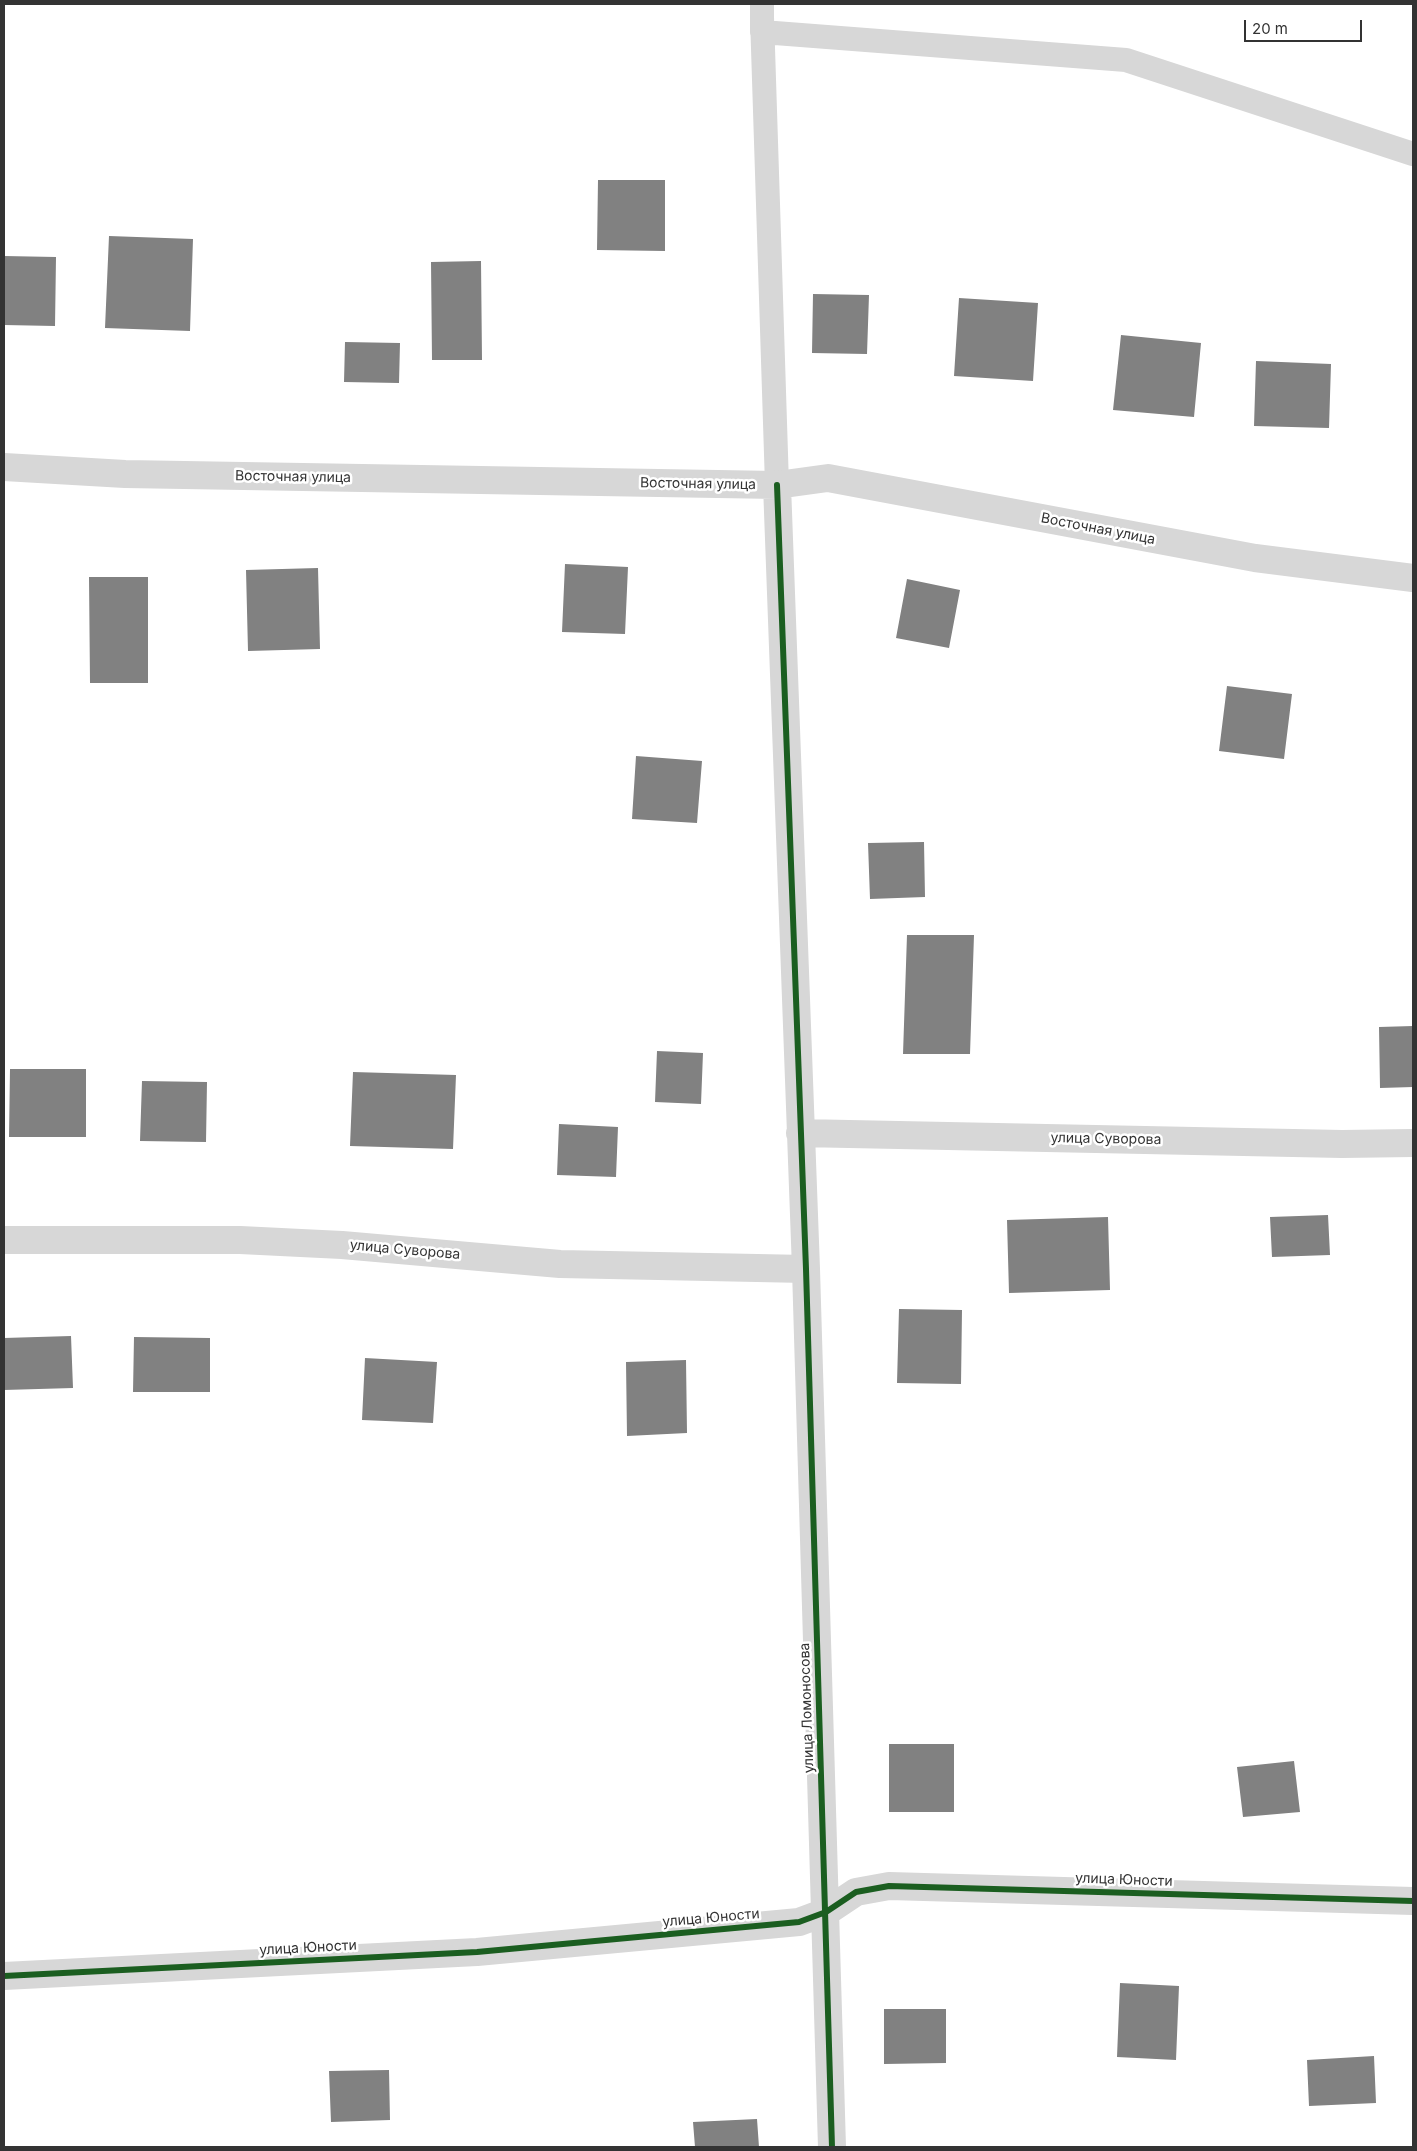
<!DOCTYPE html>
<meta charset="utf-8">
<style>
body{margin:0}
#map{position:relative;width:1417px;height:2151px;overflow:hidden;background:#fff;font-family:Inter,sans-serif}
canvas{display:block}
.frame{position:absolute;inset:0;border:5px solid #333;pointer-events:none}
.scale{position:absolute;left:1244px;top:20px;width:118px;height:22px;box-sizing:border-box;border:2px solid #333;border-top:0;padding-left:6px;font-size:15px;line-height:18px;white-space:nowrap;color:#333;-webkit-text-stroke:4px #fff;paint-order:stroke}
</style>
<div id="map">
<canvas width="1417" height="2151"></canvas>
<div class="frame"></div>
<div class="scale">20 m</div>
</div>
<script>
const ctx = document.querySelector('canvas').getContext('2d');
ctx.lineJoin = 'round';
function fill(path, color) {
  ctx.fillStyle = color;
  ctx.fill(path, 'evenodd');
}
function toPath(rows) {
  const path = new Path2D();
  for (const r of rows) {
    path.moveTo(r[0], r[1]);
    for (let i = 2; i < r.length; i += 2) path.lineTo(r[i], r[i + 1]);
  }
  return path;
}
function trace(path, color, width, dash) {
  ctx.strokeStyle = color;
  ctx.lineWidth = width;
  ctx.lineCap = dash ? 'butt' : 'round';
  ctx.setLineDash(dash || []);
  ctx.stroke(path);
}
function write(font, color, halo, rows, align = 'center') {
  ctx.font = font + ' Inter,sans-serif';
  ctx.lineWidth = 5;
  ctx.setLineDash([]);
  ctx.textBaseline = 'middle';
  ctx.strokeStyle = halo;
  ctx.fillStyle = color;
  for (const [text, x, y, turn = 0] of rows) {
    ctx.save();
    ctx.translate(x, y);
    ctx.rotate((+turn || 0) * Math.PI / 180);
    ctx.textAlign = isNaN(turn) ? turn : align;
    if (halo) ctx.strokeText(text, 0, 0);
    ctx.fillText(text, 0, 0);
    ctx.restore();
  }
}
const building = toPath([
 [598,180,665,180,665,251,597,250],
 [109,236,193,239,190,331,105,328],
 [4,256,56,257,55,326,4,325],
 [481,261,482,360,432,360,431,262],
 [813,294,869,295,867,354,812,353],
 [959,298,1038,303,1033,381,954,376],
 [1121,335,1201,343,1194,417,1113,410],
 [345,342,400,343,399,383,344,382],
 [1256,361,1331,364,1329,428,1254,426],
 [565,564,628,567,625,634,562,632],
 [318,568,320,649,248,651,246,570],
 [89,577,148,577,148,683,90,683],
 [907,579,960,590,949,648,896,638],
 [1227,686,1292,694,1284,759,1219,751],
 [636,756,702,761,697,823,632,819],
 [924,842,925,897,870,899,868,843],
 [907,935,974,935,970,1054,903,1054],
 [1413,1026,1413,1087,1380,1088,1379,1027],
 [657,1051,703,1053,701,1104,655,1102],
 [10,1069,86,1069,86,1137,9,1137],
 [353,1072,456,1075,453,1149,350,1146],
 [142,1081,207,1082,206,1142,140,1141],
 [559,1124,618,1127,616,1177,557,1175],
 [1328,1215,1330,1255,1272,1257,1270,1217],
 [1108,1217,1110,1290,1009,1293,1007,1220],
 [899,1309,962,1310,961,1384,897,1383],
 [71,1336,73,1388,4,1390,4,1338],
 [134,1337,210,1338,210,1392,133,1392],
 [365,1358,437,1362,433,1423,362,1420],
 [686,1360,687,1433,627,1436,626,1362],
 [889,1744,954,1744,954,1812,889,1812],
 [1294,1761,1300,1812,1243,1817,1237,1767],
 [1120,1983,1179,1986,1176,2060,1117,2057],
 [884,2009,946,2009,946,2063,884,2064],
 [1374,2056,1376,2103,1309,2106,1307,2060],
 [389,2070,390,2120,331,2122,329,2071],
 [757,2119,759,2147,695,2147,693,2122]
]);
const lane = toPath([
 [762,4,762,32,1126,60,1413,154],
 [762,17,777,485]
]);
const street = toPath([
 [4,467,125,474,777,485,828,478,1255,558,1413,578],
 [777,485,806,1269,832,2147],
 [800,1133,1342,1144,1413,1143],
 [4,1240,240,1240,342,1245,560,1264,806,1269],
 [4,1976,477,1952,799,1922,826,1912,856,1892,889,1886,1413,1901]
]);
const cycleway = toPath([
 [777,485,806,1269,832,2147],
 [4,1976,477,1952,799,1922,826,1912,856,1892,889,1886,1413,1901]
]);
const streetNames = [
 ["Восточная улица",293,477,1],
 ["Восточная улица",698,484,1],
 ["Восточная улица",1098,529,11],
 ["улица Суворова",1106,1139,1],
 ["улица Суворова",405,1250,5],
 ["улица Ломоносова",807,1708,-92],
 ["улица Юности",1124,1880,2],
 ["улица Юности",711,1918,-5],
 ["улица Юности",308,1948,-3]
];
fill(building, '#818181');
trace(lane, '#d7d7d7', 24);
trace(street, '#d7d7d7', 28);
trace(cycleway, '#1b5e20', 6);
write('14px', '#333', '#fff', streetNames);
</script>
